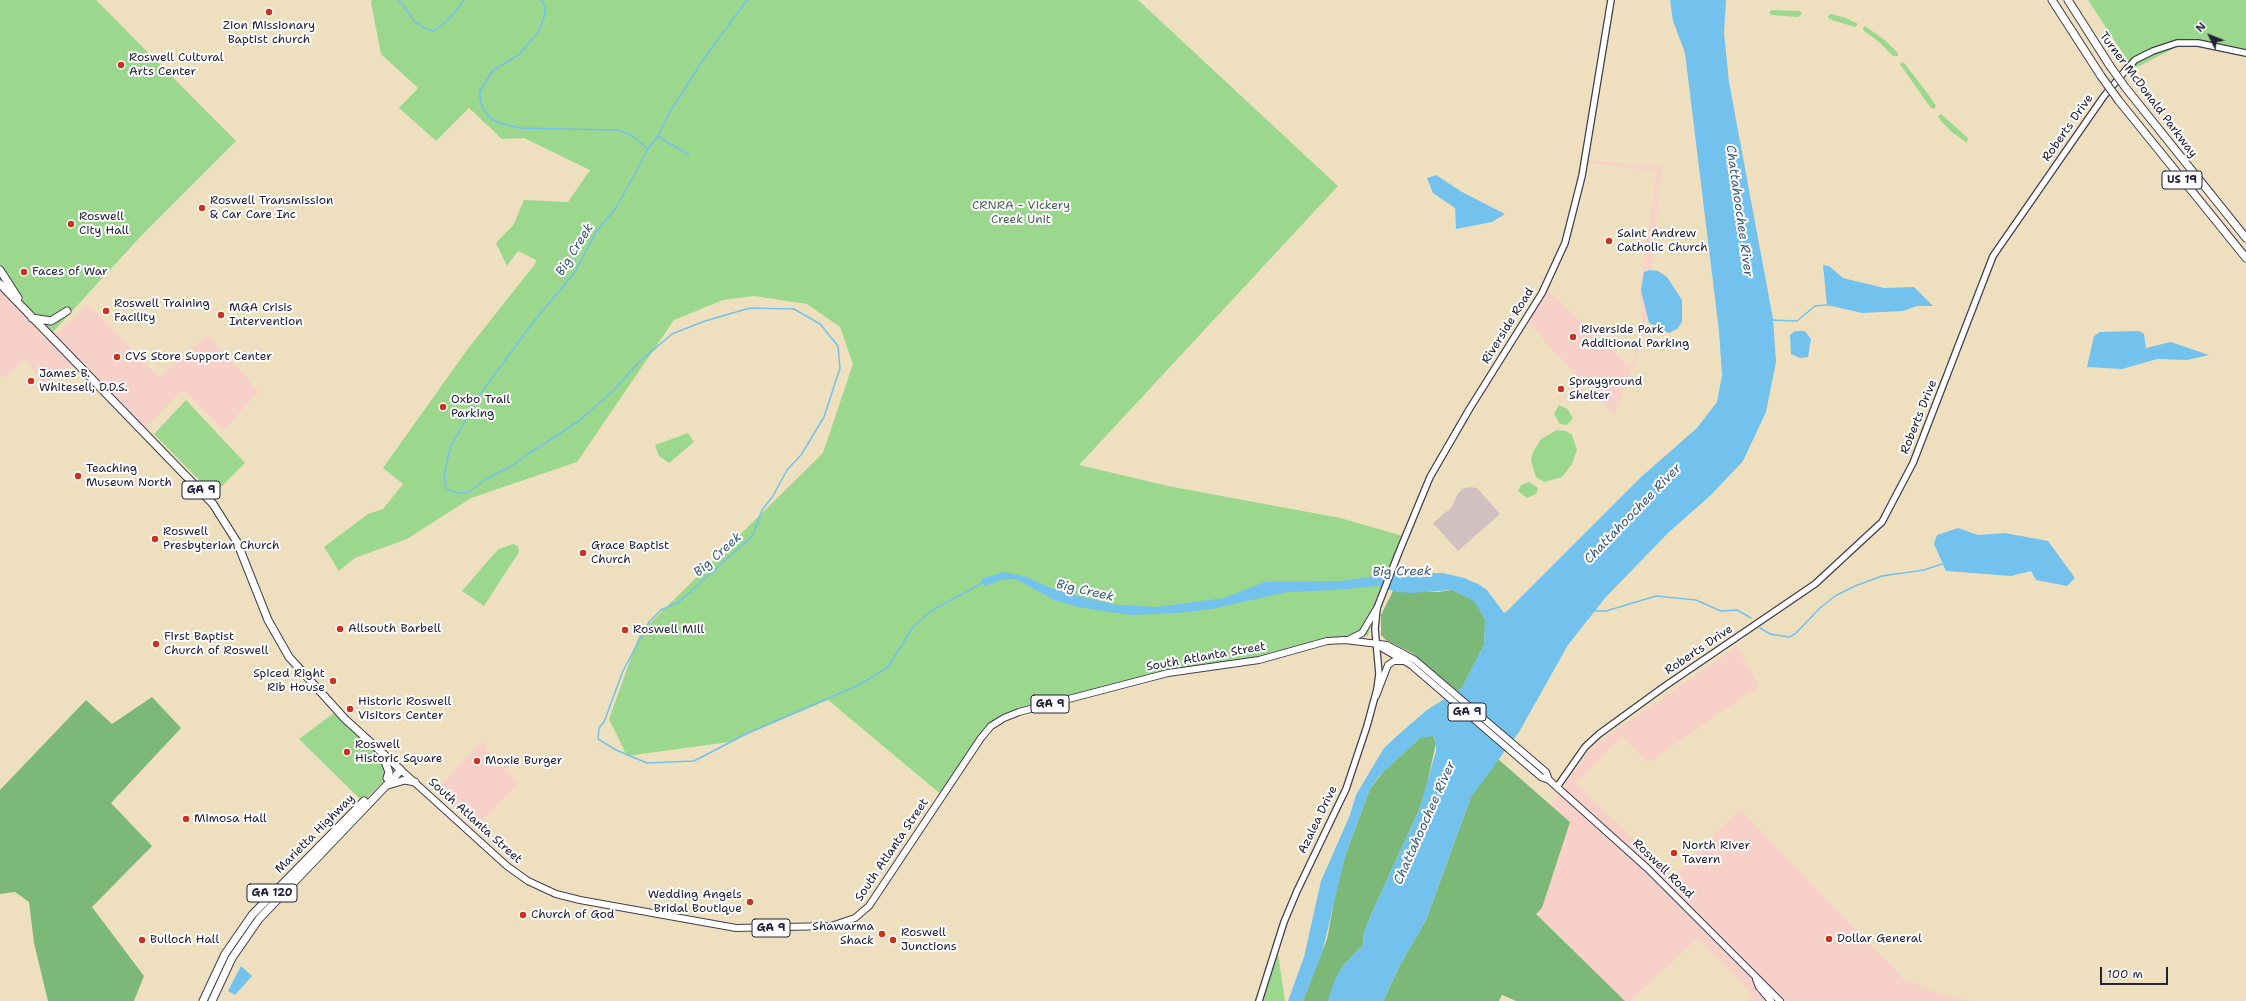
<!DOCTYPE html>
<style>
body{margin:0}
#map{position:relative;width:2246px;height:1001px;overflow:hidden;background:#eee0bf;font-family:"Shantell Sans",sans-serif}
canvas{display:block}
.north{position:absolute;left:2190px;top:16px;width:40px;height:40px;-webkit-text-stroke:3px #fff;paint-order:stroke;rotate:313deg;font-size:11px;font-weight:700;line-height:16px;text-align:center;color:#22223b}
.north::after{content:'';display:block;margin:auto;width:14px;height:18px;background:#22223b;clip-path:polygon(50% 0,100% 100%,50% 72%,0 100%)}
.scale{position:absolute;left:2100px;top:967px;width:68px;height:18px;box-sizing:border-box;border:2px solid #22223b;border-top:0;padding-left:5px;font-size:12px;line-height:14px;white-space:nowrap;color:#22223b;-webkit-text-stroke:3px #fff;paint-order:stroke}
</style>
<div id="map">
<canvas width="2246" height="1001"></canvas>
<div class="north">N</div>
<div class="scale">100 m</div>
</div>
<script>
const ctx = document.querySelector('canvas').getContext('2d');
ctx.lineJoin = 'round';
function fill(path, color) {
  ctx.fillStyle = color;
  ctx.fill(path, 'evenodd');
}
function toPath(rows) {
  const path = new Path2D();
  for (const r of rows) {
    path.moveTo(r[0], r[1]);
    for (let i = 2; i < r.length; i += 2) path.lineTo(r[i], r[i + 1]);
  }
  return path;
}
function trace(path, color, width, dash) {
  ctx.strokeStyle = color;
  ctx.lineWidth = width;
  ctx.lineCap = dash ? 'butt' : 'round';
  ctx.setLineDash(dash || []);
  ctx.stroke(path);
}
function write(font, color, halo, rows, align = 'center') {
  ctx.font = font + ' "Shantell Sans",sans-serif';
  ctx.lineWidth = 4;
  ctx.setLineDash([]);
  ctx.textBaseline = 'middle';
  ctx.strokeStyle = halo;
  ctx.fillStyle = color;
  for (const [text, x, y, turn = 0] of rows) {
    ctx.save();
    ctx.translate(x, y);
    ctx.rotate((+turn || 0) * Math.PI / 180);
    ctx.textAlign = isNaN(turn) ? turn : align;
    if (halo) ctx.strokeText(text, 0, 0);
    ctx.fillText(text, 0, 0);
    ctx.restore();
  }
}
const built = toPath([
 [1584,160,1662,167,1645,333,1614,416,1529,324,1563,244],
 [1588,163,1657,171,1640,290,1643,331,1630,367,1548,290,1565,249],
 [0,287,48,342,88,304,159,377,208,335,259,392,223,430,183,389,145,428,81,359,46,388,25,358,5,379,0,372],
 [1737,646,1756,680,1758,689,1746,695,1648,763,1622,736,1576,784,1673,876,1740,809,1903,979,1935,992,1970,1001,1747,1001,1753,995,1698,938,1630,1001,1625,1001,1536,914,1542,907,1570,822,1551,805,1570,777,1592,747],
 [480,743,485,744,492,757,519,783,474,829,436,789]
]);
const industrial = toPath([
 [1469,487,1477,488,1500,514,1458,551,1433,523,1452,507,1457,495,1462,489]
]);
const green = toPath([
 [0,0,96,0,236,141,141,236,52,333,0,280],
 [372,0,1138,0,1338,186,1079,465,1168,486,1340,518,1403,536,1375,602,1368,636,1343,637,1032,708,1005,716,986,733,943,796,828,700,729,742,627,756,609,719,640,633,823,453,853,364,840,327,807,304,754,296,723,300,674,320,577,462,471,498,407,539,355,558,339,571,324,547,368,514,383,509,403,484,383,468,467,350,535,264,536,260,518,251,507,266,496,243,514,224,524,200,568,202,590,170,524,138,502,139,469,108,436,141,399,108,418,88,381,54,371,2],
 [2088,0,2246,0,2246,51,2191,40,2133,69],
 [1772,10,1800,11,1802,14,1798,17,1771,15,1769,12],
 [1831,14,1846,18,1858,24,1855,27,1829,19,1828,16],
 [1865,26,1886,41,1898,53,1898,56,1893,56,1878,41,1864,31,1863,28],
 [1902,62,1905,64,1931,98,1936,106,1934,109,1930,107,1902,67,1900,65],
 [1941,114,1968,138,1967,143,1953,133,1940,120,1938,116],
 [186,400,245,463,222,486,212,493,154,434],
 [1559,405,1567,409,1573,418,1567,425,1560,424,1554,414],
 [1557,430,1566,431,1572,435,1577,450,1572,464,1562,477,1544,482,1536,477,1531,461,1533,452,1541,439],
 [688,433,694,442,669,463,659,456,655,445],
 [1529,482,1538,488,1536,494,1527,498,1518,491,1521,485],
 [513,544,518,546,519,552,484,606,462,591,493,555,499,549],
 [338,710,398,767,363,802,299,739],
 [1277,947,1285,1001,1254,1001]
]);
const forest = toPath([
 [1452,590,1474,600,1485,619,1485,626,1484,645,1462,688,1457,691,1412,653,1386,640,1381,635,1381,615,1393,591,1438,592],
 [152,697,181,728,111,803,152,846,92,907,144,976,134,1001,48,1001,34,943,29,902,15,892,0,894,0,790,86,700,112,724],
 [1426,735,1433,736,1436,743,1426,788,1419,810,1370,917,1364,933,1363,945,1342,967,1328,1001,1303,1001,1327,939,1338,881,1346,853,1370,789,1383,772,1420,738],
 [1498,759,1570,822,1542,908,1536,914,1625,1001,1516,1001,1502,995,1499,1001,1383,1001,1399,967,1426,920,1471,797]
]);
const water = toPath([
 [1670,0,1726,0,1724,33,1729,82,1773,319,1776,362,1766,412,1743,461,1711,495,1668,533,1605,598,1568,645,1519,732,1471,797,1426,920,1399,967,1383,1001,1328,1001,1335,979,1342,967,1363,945,1364,933,1370,917,1419,810,1436,751,1436,743,1433,736,1420,738,1379,776,1370,789,1346,853,1322,953,1303,1001,1288,1001,1304,957,1321,881,1350,815,1356,795,1384,748,1398,735,1427,710,1462,688,1484,645,1485,619,1474,601,1452,590,1412,593,1396,592,1378,586,1336,590,1287,592,1212,609,1177,613,1131,615,1078,607,1054,600,1016,579,1000,580,985,586,981,579,1004,572,1027,577,1048,587,1082,597,1117,605,1156,607,1224,598,1265,582,1341,581,1398,573,1443,573,1464,578,1478,584,1487,590,1504,613,1507,611,1640,478,1697,428,1717,402,1722,375,1719,331,1685,53,1673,21],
 [1436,175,1462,192,1505,214,1492,222,1456,229,1455,208,1433,193,1427,178],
 [1823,265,1829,266,1843,278,1884,288,1914,287,1933,306,1917,306,1903,311,1862,313,1827,305],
 [1650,270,1658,271,1667,277,1682,300,1682,322,1677,329,1669,333,1649,323,1641,290,1644,272],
 [1795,331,1805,331,1811,339,1808,357,1800,358,1791,354,1790,335],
 [2139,331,2144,334,2146,348,2171,342,2209,355,2187,360,2157,359,2122,369,2087,367,2094,336,2100,332],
 [1958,528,1978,535,2005,533,2048,541,2075,578,2067,586,2036,580,2031,571,2011,576,1946,571,1934,544,1937,535],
 [241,966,252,976,235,995,228,991]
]);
const stream = toPath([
 [399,0,416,23,426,29,434,31,448,20,464,0],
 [541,0,545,6,545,15,538,32,519,55,493,70,480,91,480,99,483,108,489,117,499,123,520,128,617,130,631,135,648,149],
 [747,0,705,57,669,113,658,136,648,149,616,208,596,232,575,272,534,321,481,393,450,448,444,476,446,489,458,493,468,493,486,479,513,465,528,454,579,421,614,390,638,363,672,334,705,321,750,308,794,309,820,324,838,346,840,368,824,417,801,455,787,470,773,496,762,510,753,535,679,602,661,610,649,622,623,671,604,722,599,728,598,739,616,750,647,763,694,761,748,733,859,685,888,667,913,627,931,611,984,582],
 [659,137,689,155],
 [1771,320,1797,321,1815,306,1827,305],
 [1592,611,1606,611,1656,596,1696,600,1721,611,1737,610,1751,618],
 [1760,628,1770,634,1789,637,1795,634,1820,608,1835,596,1855,586,1882,576,1924,570,1942,564]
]);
const secondary = toPath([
 [1557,787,1585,747,1599,734,1665,686,1815,584,1882,522,1913,463,1993,256,2104,96,2125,71,2135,60,2153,51,2177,43,2198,43,2246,53],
 [1259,1001,1284,922,1297,891,1346,789,1367,726,1377,689,1379,674,1375,629,1377,608,1399,552,1430,477,1470,408,1542,293,1565,243,1582,176,1611,0]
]);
const primary = toPath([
 [1350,639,1362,633,1377,608],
 [1377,645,1411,665,1541,777,1549,780],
 [1376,696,1388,665,1394,661,1402,661],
 [401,770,507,866,528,881,556,894,580,900,736,928,831,926,855,918,869,906,981,738,991,726,1004,718,1019,712,1168,673,1259,660,1327,641,1345,640,1387,645,1415,660,1546,772,1549,780,1647,868,1780,1001],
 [1756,979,1759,987,1771,1001]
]);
const highway = toPath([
 [2052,0,2101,76],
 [2068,0,2110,66],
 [2125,87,2246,238],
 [2119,101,2246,258],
 [0,270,18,298],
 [0,284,213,504,237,542,268,620,289,657,345,719,401,770,259,919,232,958,212,1001],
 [32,318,51,321,67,311],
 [382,754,389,772,387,778],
 [388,785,405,780,415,782],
 [203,1001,225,954,252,915,364,801]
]);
const highwayBridge = toPath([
 [2110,66,2125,87],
 [2101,76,2119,101]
]);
const markers = [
 [269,12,4,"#c8321e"],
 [121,65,4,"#c8321e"],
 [202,208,4,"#c8321e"],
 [71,224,4,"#c8321e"],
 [1609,241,4,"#c8321e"],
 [24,272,4,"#c8321e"],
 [106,311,4,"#c8321e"],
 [221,315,4,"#c8321e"],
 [1573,337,4,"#c8321e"],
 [117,357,4,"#c8321e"],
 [31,381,4,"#c8321e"],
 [1561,389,4,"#c8321e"],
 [443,407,4,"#c8321e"],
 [78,476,4,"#c8321e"],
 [155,539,4,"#c8321e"],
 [583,553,4,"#c8321e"],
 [340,629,4,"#c8321e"],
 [625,630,4,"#c8321e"],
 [156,644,4,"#c8321e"],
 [333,681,4,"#c8321e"],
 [350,709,4,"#c8321e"],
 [347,752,4,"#c8321e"],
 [477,761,4,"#c8321e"],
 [186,819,4,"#c8321e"],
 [1674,853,4,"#c8321e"],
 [750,902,4,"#c8321e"],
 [523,915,4,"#c8321e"],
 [882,934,4,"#c8321e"],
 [1829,939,4,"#c8321e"],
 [142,940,4,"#c8321e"],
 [893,940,4,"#c8321e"]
];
const shields = [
 [2182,180,40],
 [201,490,38],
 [1050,704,38],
 [1467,712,38],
 [272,893,50],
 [771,928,38]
];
const shieldNames = [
 ["US 19",2182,180],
 ["GA 9",201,490],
 ["GA 9",1050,704],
 ["GA 9",1467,712],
 ["GA 120",272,893],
 ["GA 9",771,928]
];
const poiNames = [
 ["Zion Missionary",269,26,"center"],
 ["Baptist church",269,40,"center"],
 ["Roswell Cultural",129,58],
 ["Arts Center",129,72],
 ["Roswell Transmission",210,201],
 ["& Car Care Inc",210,215],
 ["Roswell",79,217],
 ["City Hall",79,231],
 ["Saint Andrew",1617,234],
 ["Catholic Church",1617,248],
 ["Faces of War",32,272],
 ["Roswell Training",114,304],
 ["Facility",114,318],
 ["MGA Crisis",229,308],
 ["Intervention",229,322],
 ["Riverside Park",1581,330],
 ["Additional Parking",1581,344],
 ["CVS Store Support Center",125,357],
 ["James B.",39,374],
 ["Whitesell, D.D.S.",39,388],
 ["Sprayground",1569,382],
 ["Shelter",1569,396],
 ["Oxbo Trail",451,400],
 ["Parking",451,414],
 ["Teaching",86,469],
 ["Museum North",86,483],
 ["Roswell",163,532],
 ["Presbyterian Church",163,546],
 ["Grace Baptist",591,546],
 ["Church",591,560],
 ["Allsouth Barbell",348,629],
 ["Roswell Mill",633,630],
 ["First Baptist",164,637],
 ["Church of Roswell",164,651],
 ["Spiced Right",325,674,"right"],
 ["Rib House",325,688,"right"],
 ["Historic Roswell",358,702],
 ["Visitors Center",358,716],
 ["Roswell",355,745],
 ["Historic Square",355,759],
 ["Moxie Burger",485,761],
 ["Mimosa Hall",194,819],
 ["North River",1682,846],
 ["Tavern",1682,860],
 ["Wedding Angels",742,895,"right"],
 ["Bridal Boutique",742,909,"right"],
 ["Church of God",531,915],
 ["Shawarma",874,927,"right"],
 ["Shack",874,941,"right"],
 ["Roswell",901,933],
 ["Junctions",901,947],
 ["Dollar General",1837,939],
 ["Bulloch Hall",150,940]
];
const streetNames = [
 ["Turner McDonald Parkway",2148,95,53],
 ["Roberts Drive",2068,128,-55],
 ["Riverside Road",1508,326,-58],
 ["Roberts Drive",1919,417,-68],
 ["Roberts Drive",1699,650,-34],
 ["South Atlanta Street",1206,657,-10],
 ["Azalea Drive",1318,820,-64],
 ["South Atlanta Street",475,821,42],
 ["Marietta Highway",315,834,-45],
 ["South Atlanta Street",892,850,-56],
 ["Roswell Road",1663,869,44]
];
const parkNames = [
 ["CRNRA - Vickery",1021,206],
 ["Creek Unit",1021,220]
];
const waterNames = [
 ["Chattahoochee River",1739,211,82],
 ["Big Creek",575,250,-58],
 ["Chattahoochee River",1633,514,-46],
 ["Big Creek",718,555,-42],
 ["Big Creek",1402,572,-1],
 ["Big Creek",1085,591,13],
 ["Chattahoochee River",1425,823,-66]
];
fill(built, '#f7d1c7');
fill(industrial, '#d2bfc0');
fill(green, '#9bd78c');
fill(forest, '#7cb878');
fill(water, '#73c1ed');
trace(stream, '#73c1ed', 1.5);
trace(secondary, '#413e4f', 8);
trace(primary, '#413e4f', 8);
trace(highway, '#413e4f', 9);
trace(secondary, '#fff', 5.5);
trace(primary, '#fff', 6);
trace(highway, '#fff', 7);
trace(highwayBridge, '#413e4f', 9, []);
trace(highwayBridge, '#fff', 7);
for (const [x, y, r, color] of markers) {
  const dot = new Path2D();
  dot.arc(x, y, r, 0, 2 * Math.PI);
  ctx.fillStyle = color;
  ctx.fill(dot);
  trace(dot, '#fff', 1.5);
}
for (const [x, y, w] of shields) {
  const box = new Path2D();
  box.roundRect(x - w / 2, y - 9, w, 18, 3);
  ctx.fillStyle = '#fff';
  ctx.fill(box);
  trace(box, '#22223b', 1);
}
write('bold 11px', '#22223b', null, shieldNames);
write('12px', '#22223b', '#fff', poiNames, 'left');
write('12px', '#22223b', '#fff', streetNames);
write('12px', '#4c6157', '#fff', parkNames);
write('italic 13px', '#3e5a79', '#fff', waterNames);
</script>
